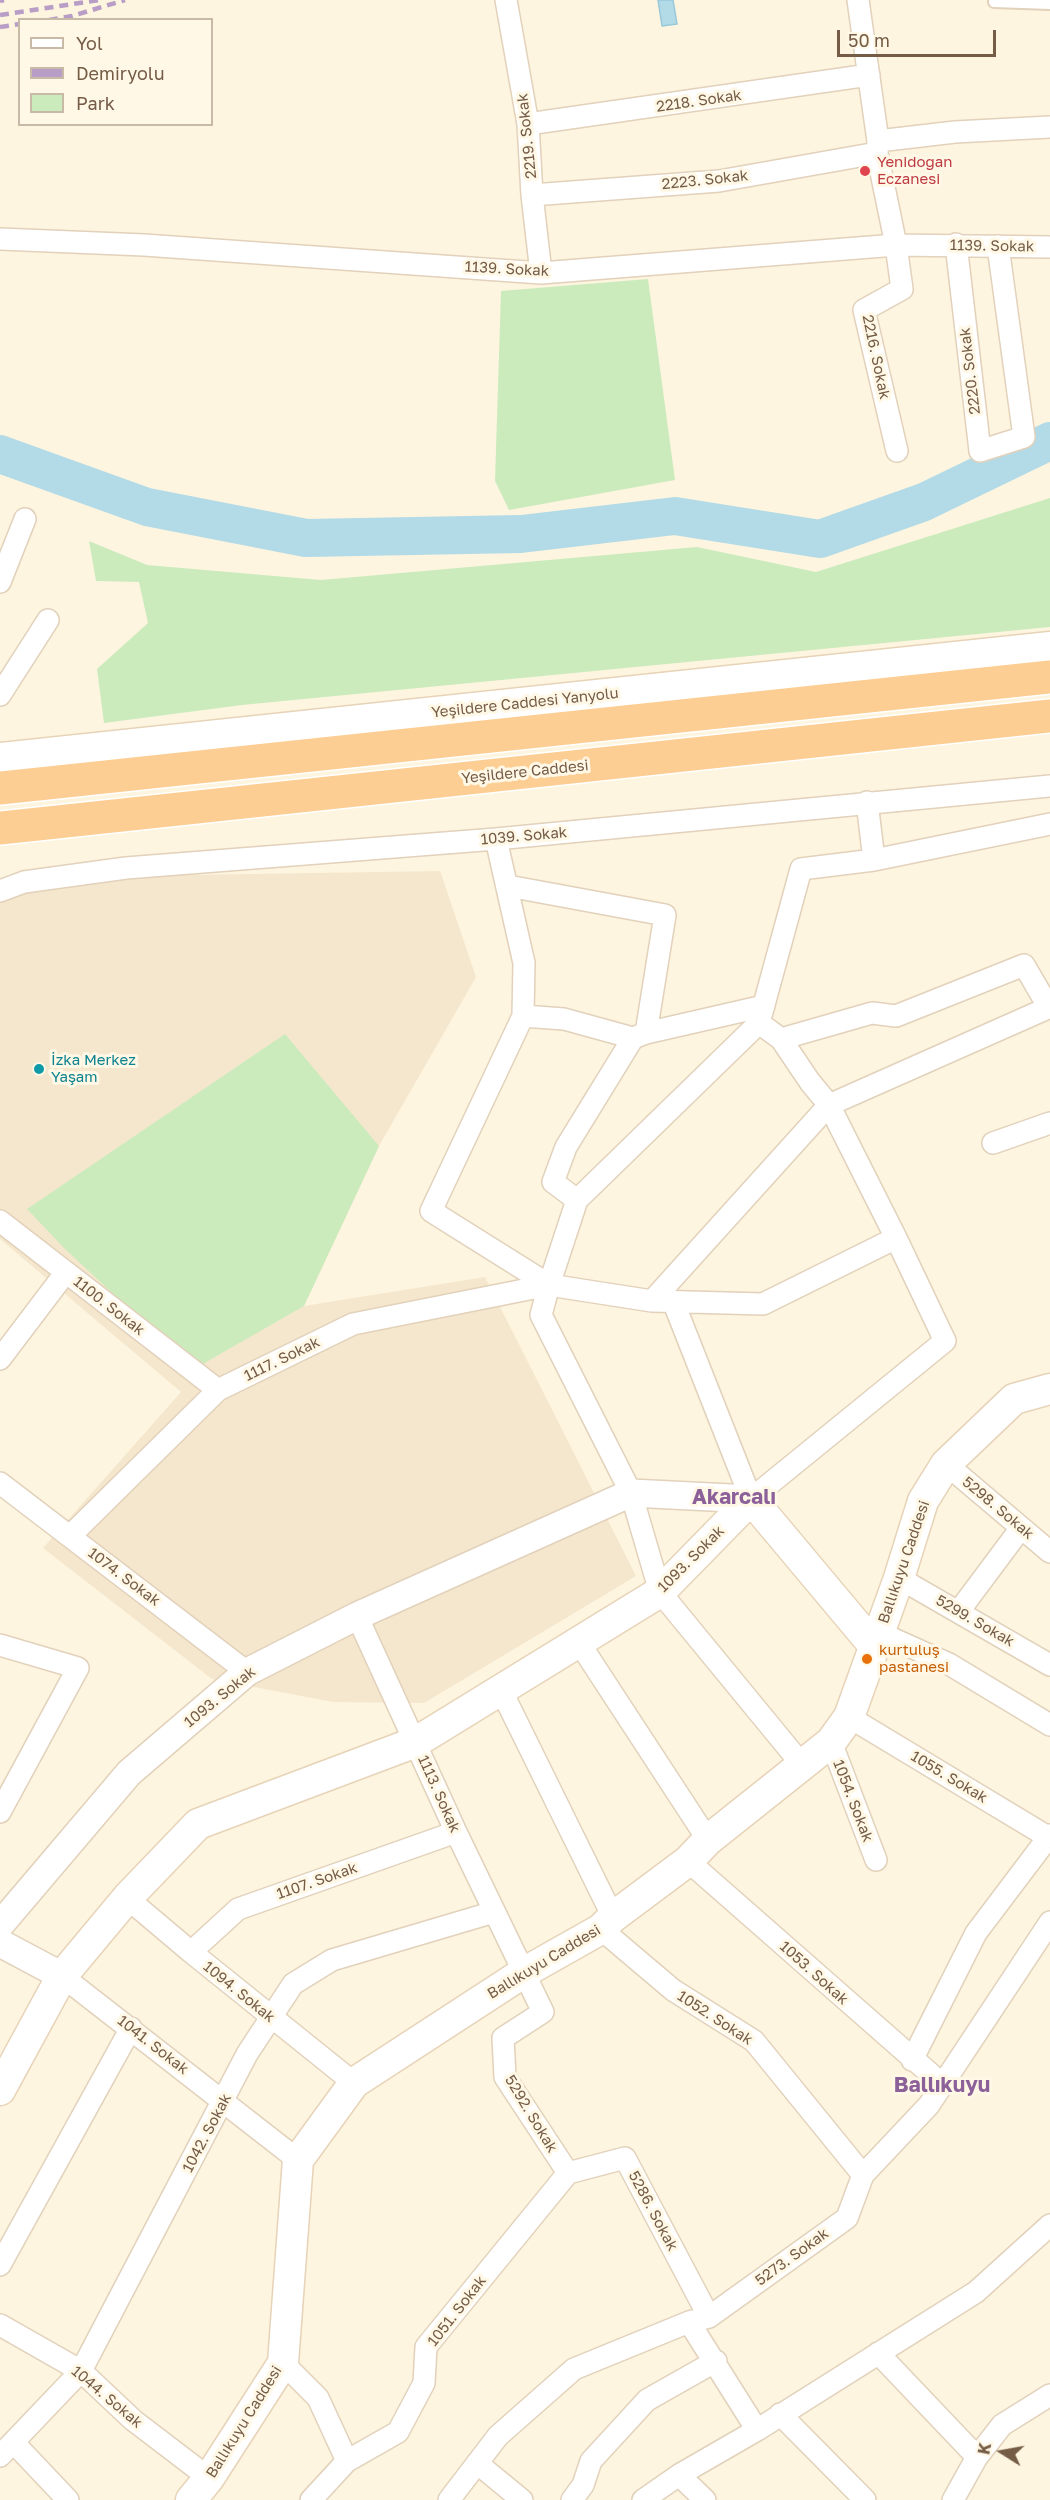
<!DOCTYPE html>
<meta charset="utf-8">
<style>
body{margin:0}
#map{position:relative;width:1050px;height:2500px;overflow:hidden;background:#fdf5df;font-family:"Golos Text",sans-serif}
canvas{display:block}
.legend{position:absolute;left:18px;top:18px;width:195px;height:108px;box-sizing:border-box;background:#fff8e6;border:2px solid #c8baa6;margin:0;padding:8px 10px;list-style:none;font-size:18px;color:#755c46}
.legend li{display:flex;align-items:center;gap:12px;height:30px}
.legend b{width:30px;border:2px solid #c8baa6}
.north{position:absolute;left:972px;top:2422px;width:60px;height:60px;-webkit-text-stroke:4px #fff8e6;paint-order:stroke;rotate:281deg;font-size:16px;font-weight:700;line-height:24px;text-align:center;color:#755c46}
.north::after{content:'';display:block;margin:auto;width:21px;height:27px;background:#755c46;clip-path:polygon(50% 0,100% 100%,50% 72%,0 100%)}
.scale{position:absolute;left:837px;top:30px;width:159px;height:27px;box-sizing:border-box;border:3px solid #755c46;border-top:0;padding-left:8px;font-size:18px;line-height:21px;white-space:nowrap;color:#755c46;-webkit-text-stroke:4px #fff8e6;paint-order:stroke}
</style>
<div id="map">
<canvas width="1050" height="2500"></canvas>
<ul class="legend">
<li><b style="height:8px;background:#fff"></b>Yol</li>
<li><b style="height:8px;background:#b89ec6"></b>Demiryolu</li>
<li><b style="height:16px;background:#cbebbd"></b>Park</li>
</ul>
<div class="north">K</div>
<div class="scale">50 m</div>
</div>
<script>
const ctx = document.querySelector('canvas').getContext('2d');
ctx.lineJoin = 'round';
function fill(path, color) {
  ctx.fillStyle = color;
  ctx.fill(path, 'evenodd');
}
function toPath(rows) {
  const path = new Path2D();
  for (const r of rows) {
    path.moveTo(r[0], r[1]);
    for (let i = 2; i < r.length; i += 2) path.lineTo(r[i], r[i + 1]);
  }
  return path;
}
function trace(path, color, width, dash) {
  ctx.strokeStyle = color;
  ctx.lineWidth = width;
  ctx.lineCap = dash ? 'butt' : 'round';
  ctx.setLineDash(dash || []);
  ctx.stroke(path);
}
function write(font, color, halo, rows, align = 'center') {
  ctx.font = font + ' "Golos Text",sans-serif';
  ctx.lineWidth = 6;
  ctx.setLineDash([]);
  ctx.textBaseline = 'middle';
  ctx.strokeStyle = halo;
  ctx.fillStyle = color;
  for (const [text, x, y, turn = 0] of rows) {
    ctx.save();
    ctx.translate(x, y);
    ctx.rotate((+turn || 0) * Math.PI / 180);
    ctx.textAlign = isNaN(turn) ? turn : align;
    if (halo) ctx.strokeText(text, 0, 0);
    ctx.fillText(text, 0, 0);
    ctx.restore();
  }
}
const residential = toPath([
 [440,871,476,977,379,1146,304,1306,485,1277,636,1576,424,1703,333,1702,212,1679,43,1548,181,1392,0,1239,0,878]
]);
const green = toPath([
 [648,279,675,480,509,510,495,481,501,291],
 [1050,498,1050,627,242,705,104,723,97,669,148,623,139,582,96,581,89,541,147,565,321,580,697,547,816,572],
 [285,1034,379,1146,304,1306,194,1369,65,1249,27,1209]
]);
const water = toPath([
 [658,0,673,0,677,24,662,26,658,0]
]);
const river = toPath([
 [0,454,147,507,306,538,521,534,675,516,820,539,924,502,1050,441]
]);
const service = toPath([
 [994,2,1050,4]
]);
const minor = toPath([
 [506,0,528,124,532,195,541,273],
 [858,0,878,141,877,153,896,245,902,289,864,310,897,451],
 [528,124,869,75],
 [878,141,955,132,1050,127],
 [532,195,719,181,877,153],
 [0,239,144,245,541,273,896,245,1050,247],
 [956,244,980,451,1024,437,998,246],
 [0,582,25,519],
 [0,695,48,620],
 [496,839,524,963,523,1016,431,1211,549,1285,652,1301,763,1304,896,1238],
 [874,860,1050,824],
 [508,886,665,915,646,1033,633,1038,564,1019,523,1016],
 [0,891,24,882,126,868,496,839,1050,786],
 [646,1033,764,1006],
 [781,1039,872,1013,896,1016,1024,965,1049,1008],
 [993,1143,1050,1123],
 [577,1200,553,1182,566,1147,633,1038],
 [0,1221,218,1390],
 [652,1301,829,1105,1050,1007],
 [673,1301,751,1499,945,1341,896,1238,829,1105,810,1082,781,1039,759,1023],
 [0,1359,66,1272],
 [946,1464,1050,1552],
 [0,1483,247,1672],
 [70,1536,218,1390,353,1324,549,1285],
 [899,1578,1050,1665],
 [959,1611,1021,1528],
 [357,1616,456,1832,543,2012,503,2038,505,2077,568,2173],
 [880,1633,949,1664,1050,1725],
 [578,1641,708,1840],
 [0,1645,78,1668,0,1812],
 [501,1690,613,1917],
 [849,1717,1048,1837],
 [831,1742,876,1860],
 [803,1766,660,1592,631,1493,541,1315,549,1285,577,1200,759,1023,801,869,874,860,867,802],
 [688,1861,942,2084],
 [127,1898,191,1952,354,2083],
 [601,1929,673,1990,754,2041,863,2175],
 [191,1952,238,1909,456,1832],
 [62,1976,298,2160],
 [912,2060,976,1933,1050,1835],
 [568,2173,625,2158,709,2317],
 [0,2265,131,2028],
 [689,2322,757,2430],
 [0,2325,81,2371,133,2420,209,2478],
 [878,2353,977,2457],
 [283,2363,318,2398,347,2461],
 [780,2414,865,2500],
 [14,2443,68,2500],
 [0,2456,81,2371,247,2054,293,1984,332,1960,494,1912],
 [477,2463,522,2500],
 [679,2475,705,2500],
 [311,2500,347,2461,398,2432,424,2383,426,2347,568,2173],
 [449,2500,498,2436,574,2369,689,2322,709,2317,847,2218,863,2175,929,2105,1050,1922],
 [572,2500,583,2485,591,2461,647,2400,716,2361],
 [643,2500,679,2475,757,2430,976,2292,1050,2225],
 [953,2500,977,2457,1002,2425,1050,2395]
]);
const tertiary = toPath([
 [0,1925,129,1773,247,1672,357,1616,631,1493,751,1499],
 [0,1943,62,1976]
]);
const secondary = toPath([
 [0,758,1050,647],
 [0,2090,62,1976,127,1898,198,1824,416,1742,660,1592,751,1499,875,1647],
 [191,2500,209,2478,283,2363,298,2160,354,2083,523,1973,601,1929,613,1917,688,1861,708,1840,831,1742,849,1717,899,1578,923,1501,946,1464,1014,1399,1050,1389]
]);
const trunk = toPath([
 [0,788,1050,677],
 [0,828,1050,716]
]);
const rail = toPath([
 [0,1,4,0],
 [0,15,99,0],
 [49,20,72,16,125,0],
 [0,27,20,24]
]);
const markers = [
 [865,171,6,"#e0444e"],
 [39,1069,6,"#0f9aa8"],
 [867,1659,6,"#e8710a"]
];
const streetNames = [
 ["2218. Sokak",699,101,-8],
 ["2219. Sokak",527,136,-96],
 ["2223. Sokak",705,180,-6],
 ["1139. Sokak",992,246,1],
 ["1139. Sokak",507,269,3],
 ["2216. Sokak",876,357,78],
 ["2220. Sokak",970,371,-97],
 ["Yeşildere Caddesi Yanyolu",525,703,-6],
 ["Yeşildere Caddesi",525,772,-6],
 ["1039. Sokak",524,836,-5],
 ["1100. Sokak",109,1306,38],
 ["1117. Sokak",282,1359,-26],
 ["5298. Sokak",998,1508,40],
 ["1093. Sokak",691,1559,-45],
 ["Ballıkuyu Caddesi",904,1562,-71],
 ["1074. Sokak",124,1577,37],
 ["5299. Sokak",975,1621,30],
 ["1093. Sokak",220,1697,-39],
 ["1055. Sokak",949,1777,31],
 ["1113. Sokak",439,1794,66],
 ["1054. Sokak",853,1801,69],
 ["1107. Sokak",317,1881,-19],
 ["Ballıkuyu Caddesi",544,1962,-31],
 ["1053. Sokak",814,1973,42],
 ["1094. Sokak",239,1992,39],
 ["1052. Sokak",715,2018,33],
 ["1041. Sokak",153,2045,38],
 ["5292. Sokak",531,2114,59],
 ["1042. Sokak",207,2133,-62],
 ["5286. Sokak",653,2211,62],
 ["5273. Sokak",792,2257,-36],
 ["1051. Sokak",457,2311,-52],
 ["1044. Sokak",107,2397,40],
 ["Ballıkuyu Caddesi",244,2422,-58]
];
const healthNames = [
 ["Yenidoğan",877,162],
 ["Eczanesi",877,179]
];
const cultureNames = [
 ["İzka Merkez",51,1060],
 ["Yaşam",51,1077]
];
const foodNames = [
 ["kurtuluş",879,1650],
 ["pastanesi",879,1667]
];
const districtNames = [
 ["Akarcalı",734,1497],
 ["Ballıkuyu",942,2085]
];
fill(residential, '#f5e7cd');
fill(green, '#cbebbd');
fill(water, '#b3dae7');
trace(water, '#99c8da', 1.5);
trace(river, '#b3dae7', 38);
trace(service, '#e2d1bb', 14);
trace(minor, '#e2d1bb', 24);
trace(tertiary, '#e2d1bb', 30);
trace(secondary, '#e7d3b8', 33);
trace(trunk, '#fff', 36);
trace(service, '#fff', 10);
trace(minor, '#fff', 21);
trace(tertiary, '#fff', 27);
trace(secondary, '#fff', 30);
trace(trunk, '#fdce93', 33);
trace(rail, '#b89ec6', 4.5, [9, 6]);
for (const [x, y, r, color] of markers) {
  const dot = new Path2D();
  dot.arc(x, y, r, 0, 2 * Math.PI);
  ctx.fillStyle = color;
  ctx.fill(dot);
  trace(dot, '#fff8e6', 2);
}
write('15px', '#755c46', '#fff8e6', streetNames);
write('15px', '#be3a42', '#fff8e6', healthNames, 'left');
write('15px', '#0d838f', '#fff8e6', cultureNames, 'left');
write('15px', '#c56008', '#fff8e6', foodNames, 'left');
write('bold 21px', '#8c6199', '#fff8e6', districtNames);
</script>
